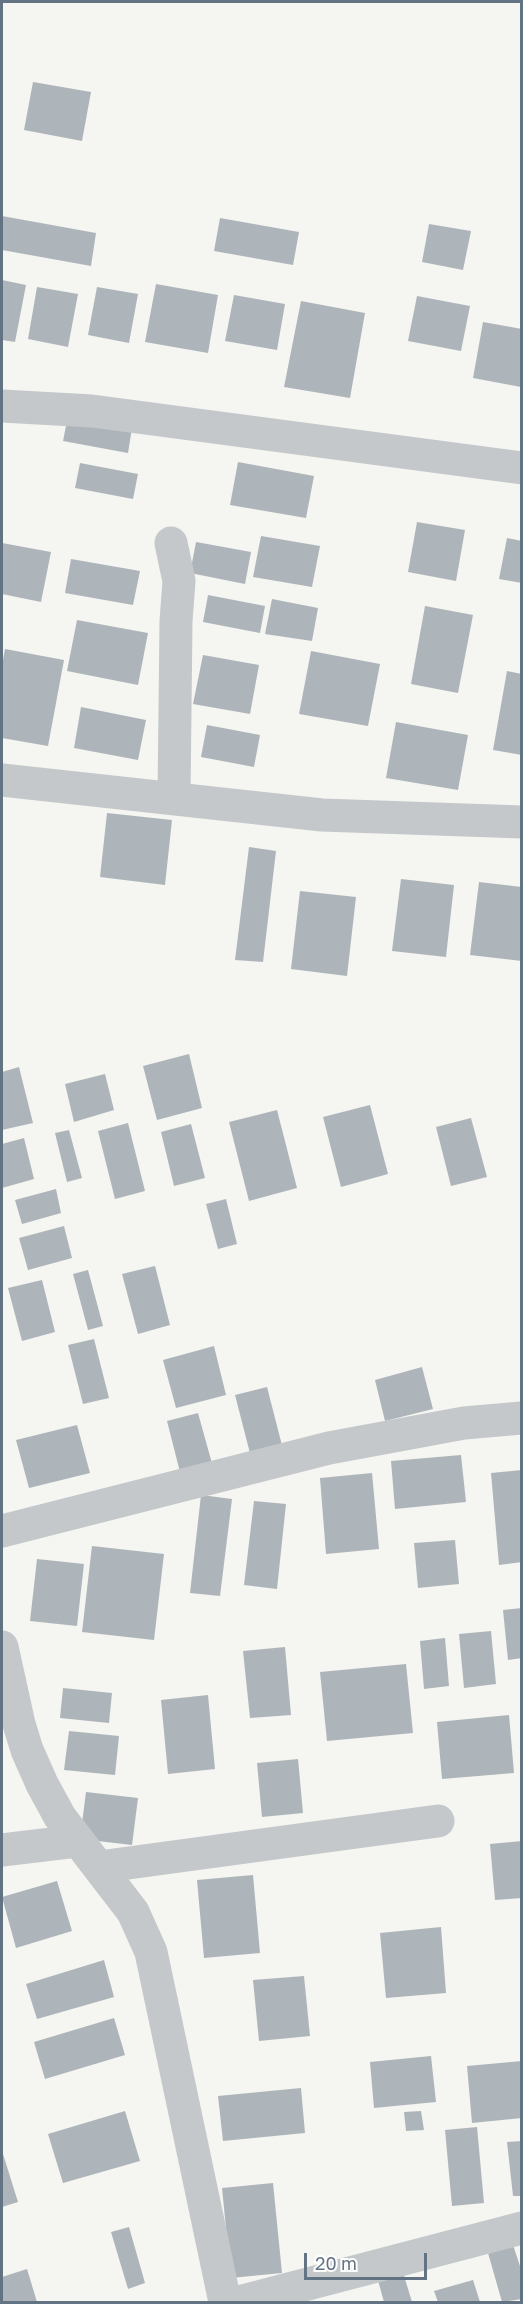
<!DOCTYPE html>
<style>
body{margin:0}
#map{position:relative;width:523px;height:2304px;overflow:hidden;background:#f5f5f1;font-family:"Golos Text",sans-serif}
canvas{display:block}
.frame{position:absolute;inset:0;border:3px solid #627384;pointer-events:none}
.scale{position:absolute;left:304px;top:2253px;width:123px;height:27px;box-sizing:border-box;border:3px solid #627384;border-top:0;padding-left:8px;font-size:18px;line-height:21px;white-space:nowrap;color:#627384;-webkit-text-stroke:4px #fff;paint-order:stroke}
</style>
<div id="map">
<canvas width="523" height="2304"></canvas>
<div class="frame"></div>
<div class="scale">20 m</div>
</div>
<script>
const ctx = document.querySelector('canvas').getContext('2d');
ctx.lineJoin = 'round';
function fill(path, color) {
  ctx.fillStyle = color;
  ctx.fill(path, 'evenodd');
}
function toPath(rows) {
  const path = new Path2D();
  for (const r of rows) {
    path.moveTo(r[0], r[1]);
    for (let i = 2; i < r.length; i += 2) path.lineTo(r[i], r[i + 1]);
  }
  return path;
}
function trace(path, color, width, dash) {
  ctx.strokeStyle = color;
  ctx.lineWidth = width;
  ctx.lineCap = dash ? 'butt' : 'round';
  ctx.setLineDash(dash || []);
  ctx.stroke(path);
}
const building = toPath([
 [33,82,91,92,82,141,24,130],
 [2,216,96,233,91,266,2,250],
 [220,218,299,232,293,265,214,251],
 [429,224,471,231,463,270,422,262],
 [2,280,26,285,15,342,2,340],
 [156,284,218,295,208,353,145,342],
 [37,287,78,294,68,347,28,339],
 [97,287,138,294,129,343,88,335],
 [234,295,285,304,277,350,225,341],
 [417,296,470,306,461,351,408,341],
 [301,301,365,313,350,398,284,387],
 [483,322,522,329,521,387,473,378],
 [69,411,133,422,128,453,63,441],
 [238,462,314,476,306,518,230,505],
 [80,463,138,474,133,499,75,488],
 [417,522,465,530,456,581,408,572],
 [261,536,320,546,312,587,253,577],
 [507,538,522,541,522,583,499,579],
 [196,542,251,552,245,584,190,573],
 [2,543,51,552,41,602,2,594],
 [71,559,140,571,133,605,65,593],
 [208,595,265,606,260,633,203,622],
 [272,599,318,608,312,641,265,634],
 [425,606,473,615,458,693,411,684],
 [77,620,148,633,138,685,67,671],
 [5,649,64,660,48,746,2,738,2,665],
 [311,651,380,664,368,726,299,714],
 [203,655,259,665,250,714,193,704],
 [507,671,522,674,522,755,493,750],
 [81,707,146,720,138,760,74,748],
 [396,722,468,735,458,790,386,778],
 [207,725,260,735,254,767,201,757],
 [107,813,172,820,165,885,100,877],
 [249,847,276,851,263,962,235,960],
 [401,879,454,885,446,957,392,951],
 [479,882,522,887,522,961,470,955],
 [300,891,356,897,347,976,291,969],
 [189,1054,202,1108,157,1120,143,1066],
 [19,1067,33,1123,2,1130,2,1072],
 [105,1074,114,1110,74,1122,65,1084],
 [370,1105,388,1174,341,1187,323,1117],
 [277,1110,297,1188,249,1201,229,1122],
 [471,1118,487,1177,451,1186,436,1127],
 [128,1123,145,1191,115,1199,98,1131],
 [191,1124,205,1178,174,1186,161,1132],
 [69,1130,82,1178,67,1182,55,1133],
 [24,1138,34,1179,2,1188,2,1144],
 [56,1189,61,1213,22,1224,15,1200],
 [226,1199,237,1244,218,1249,206,1204],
 [64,1226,72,1258,28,1270,19,1238],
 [155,1266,170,1325,138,1334,122,1274],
 [88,1270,103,1326,88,1330,73,1274],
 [42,1280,55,1332,22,1341,8,1288],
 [94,1339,109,1398,83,1404,68,1345],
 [214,1346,226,1395,176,1408,163,1360],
 [422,1367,433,1409,385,1421,375,1380],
 [267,1387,284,1453,252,1461,235,1395],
 [198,1413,213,1467,181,1476,167,1421],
 [77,1425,90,1473,29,1488,16,1440],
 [461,1455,466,1502,395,1509,391,1461],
 [522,1470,522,1562,499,1565,491,1473],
 [372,1473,379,1549,326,1554,320,1478],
 [201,1495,232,1499,220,1596,190,1593],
 [254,1501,286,1504,277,1589,244,1585],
 [455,1540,459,1584,418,1588,414,1543],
 [92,1546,164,1554,154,1640,82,1632],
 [37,1559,84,1564,77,1626,30,1621],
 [522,1608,522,1658,508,1660,503,1610],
 [491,1631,496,1684,464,1688,459,1634],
 [445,1638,449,1686,424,1689,420,1641],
 [285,1647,291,1715,250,1718,243,1651],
 [406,1664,413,1733,327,1741,320,1672],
 [63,1688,112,1693,109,1723,60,1718],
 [208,1695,215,1769,168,1774,161,1700],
 [509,1715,514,1773,442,1779,437,1722],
 [69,1731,119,1736,115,1775,64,1770],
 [298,1759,303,1813,262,1817,257,1763],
 [86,1792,138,1798,132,1845,80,1839],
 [522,1841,522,1898,495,1900,490,1844],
 [253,1875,260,1953,204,1958,197,1880],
 [57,1881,72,1931,16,1948,2,1897],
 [441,1927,446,1993,386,1998,380,1933],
 [104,1960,114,1997,37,2019,26,1984],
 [304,1976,310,2036,259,2041,253,1980],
 [114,2018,125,2055,45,2079,34,2042],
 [431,2056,436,2102,374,2108,370,2062],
 [522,2061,522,2118,472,2123,467,2066],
 [301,2088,305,2133,223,2141,218,2096],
 [125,2111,140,2161,63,2183,48,2134],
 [421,2111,424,2130,406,2131,404,2112],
 [477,2127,484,2203,452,2206,445,2130],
 [522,2141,522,2196,513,2196,507,2142],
 [3,2154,18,2202,2,2207,2,2155],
 [273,2183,282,2273,231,2278,222,2188],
 [129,2227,145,2283,128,2289,111,2232],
 [513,2245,522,2272,522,2299,502,2302,488,2253],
 [27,2269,37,2302,2,2302,2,2277],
 [402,2269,412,2302,384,2302,377,2277],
 [473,2280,480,2302,438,2302,434,2291]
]);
const minor = toPath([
 [2,406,92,411,522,468],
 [171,543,179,581,176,621,174,797],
 [2,780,322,815,522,822],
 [2,1531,329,1448,464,1423,522,1418],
 [2,1647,19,1724,27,1750,42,1784,60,1817,133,1912,151,1952,225,2302],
 [2,1850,77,1841],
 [99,1867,438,1821],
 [239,2302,522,2228]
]);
fill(building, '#aeb5ba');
trace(minor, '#c4c8cb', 33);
</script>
